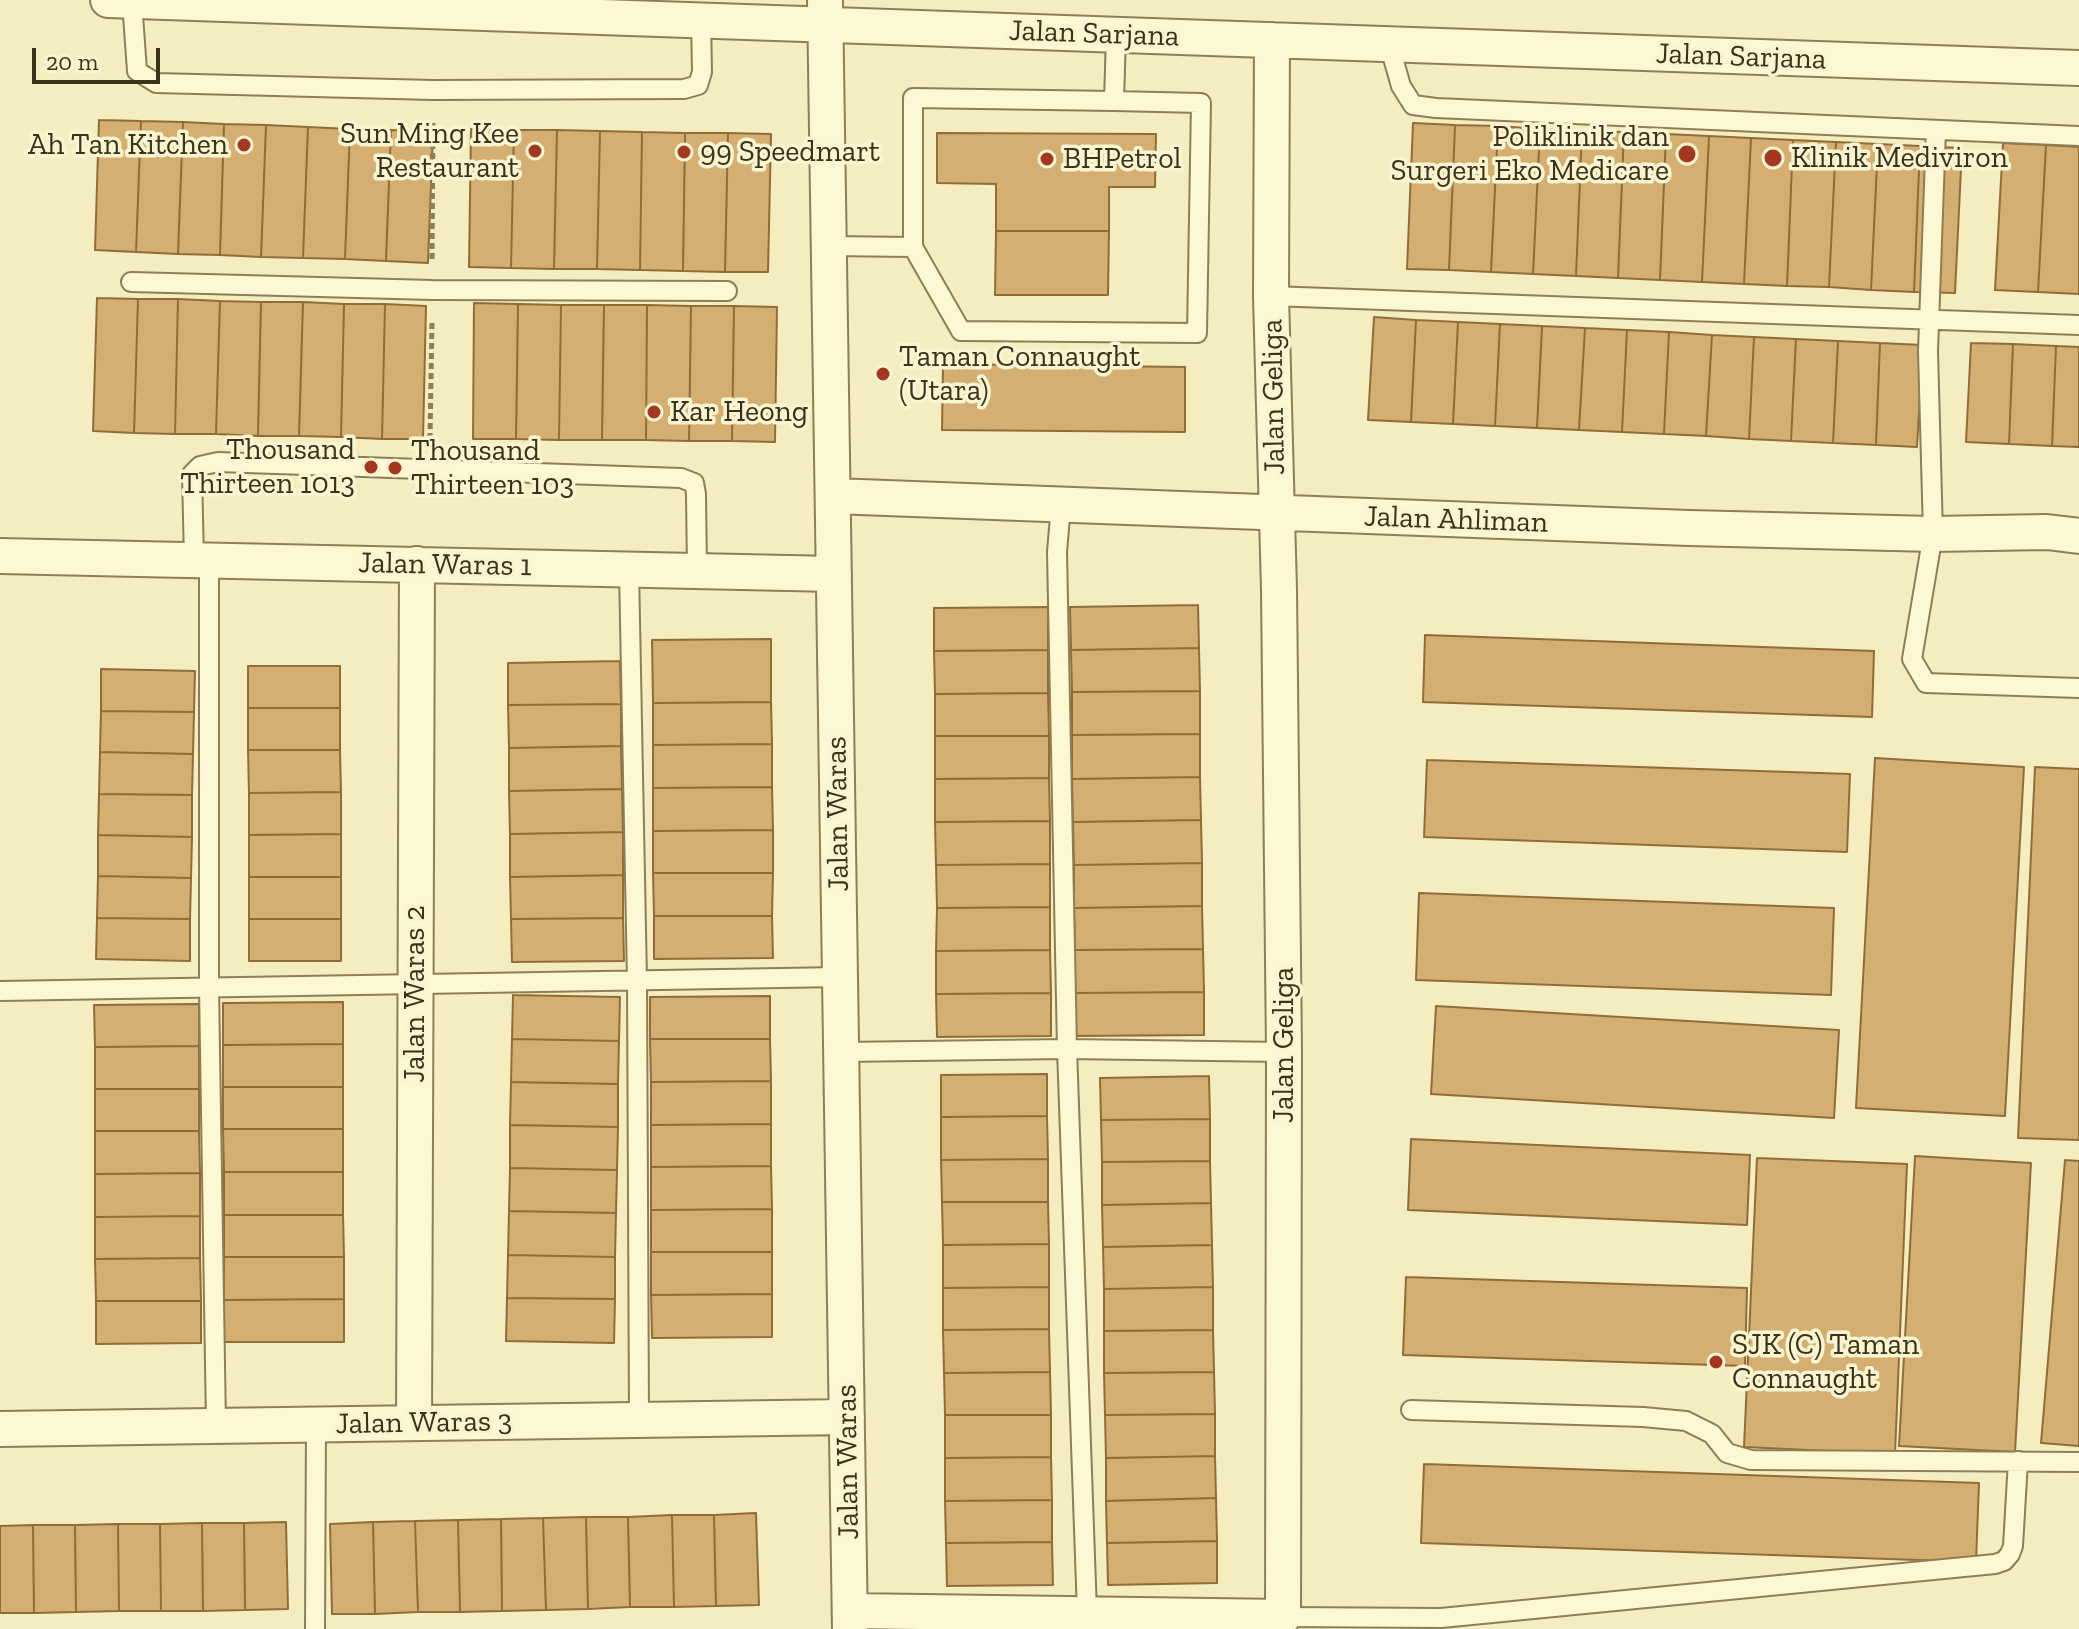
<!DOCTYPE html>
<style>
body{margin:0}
#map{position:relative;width:2079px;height:1629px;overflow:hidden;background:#f3edbf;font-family:"Zilla Slab",serif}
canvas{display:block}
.scale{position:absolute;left:32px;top:48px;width:128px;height:36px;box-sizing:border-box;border:4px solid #3c311b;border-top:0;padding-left:10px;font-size:24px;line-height:28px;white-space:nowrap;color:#3c311b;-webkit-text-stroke:6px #f9f5d0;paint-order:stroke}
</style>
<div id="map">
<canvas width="2079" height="1629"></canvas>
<div class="scale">20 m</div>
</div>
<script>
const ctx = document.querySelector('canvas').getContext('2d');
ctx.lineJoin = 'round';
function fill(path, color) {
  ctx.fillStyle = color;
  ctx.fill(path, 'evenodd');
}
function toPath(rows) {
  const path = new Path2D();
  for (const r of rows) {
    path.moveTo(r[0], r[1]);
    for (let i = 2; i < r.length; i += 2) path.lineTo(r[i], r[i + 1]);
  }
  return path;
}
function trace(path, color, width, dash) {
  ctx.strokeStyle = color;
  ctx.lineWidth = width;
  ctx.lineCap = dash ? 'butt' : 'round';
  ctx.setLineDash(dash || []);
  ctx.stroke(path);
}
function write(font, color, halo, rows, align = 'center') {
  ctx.font = font + ' "Zilla Slab",serif';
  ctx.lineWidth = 7;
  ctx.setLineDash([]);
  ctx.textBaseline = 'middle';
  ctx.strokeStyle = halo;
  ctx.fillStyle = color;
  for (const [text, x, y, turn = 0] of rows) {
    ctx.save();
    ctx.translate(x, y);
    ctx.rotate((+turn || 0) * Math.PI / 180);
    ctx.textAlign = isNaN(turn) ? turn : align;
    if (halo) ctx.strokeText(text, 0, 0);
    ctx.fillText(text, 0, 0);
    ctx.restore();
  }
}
const building = toPath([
 [99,120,141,121,136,252,95,250,99,120],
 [141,121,183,122,178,254,136,252,141,121],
 [183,122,224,124,220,255,178,254,183,122],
 [1413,123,1455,125,1449,270,1407,269,1413,123],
 [224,124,266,125,261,257,220,255,224,124],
 [266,125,308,127,303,258,261,257,266,125],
 [1455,125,1498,126,1491,272,1449,270,1455,125],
 [1498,126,1540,129,1533,274,1491,272,1498,126],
 [308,127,350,129,345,259,303,258,308,127],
 [350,129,391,130,386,261,345,259,350,129],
 [471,129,514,130,511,268,469,267,471,129],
 [1540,129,1582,131,1576,276,1533,274,1540,129],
 [391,130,433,132,428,263,386,261,391,130],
 [514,130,557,130,554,269,511,268,514,130],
 [557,130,600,131,597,269,554,269,557,130],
 [600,131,642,132,640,270,597,269,600,131],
 [1582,131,1624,132,1618,278,1576,276,1582,131],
 [642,132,685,133,683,271,640,270,642,132],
 [1624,132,1666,134,1660,280,1618,278,1624,132],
 [685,133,728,133,725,272,683,271,685,133],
 [728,133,771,134,768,272,725,272,728,133],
 [937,133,1156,134,1155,187,1109,187,1109,231,996,231,996,184,937,183,937,133],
 [1666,134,1709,136,1702,282,1660,280,1666,134],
 [1709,136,1751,138,1744,284,1702,282,1709,136],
 [1751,138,1793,140,1787,286,1744,284,1751,138],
 [1793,140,1836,142,1829,287,1787,286,1793,140],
 [1836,142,1878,144,1871,290,1829,287,1836,142],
 [2003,143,2046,145,2038,292,1995,290,2003,143],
 [1878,144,1920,146,1914,292,1871,290,1878,144],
 [2046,145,2079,147,2079,294,2038,292,2046,145],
 [1920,146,1962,148,1955,293,1914,292,1920,146],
 [996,231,1109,231,1108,295,995,295,996,231],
 [97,298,138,299,134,433,93,431,97,298],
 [138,299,178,299,175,434,134,433,138,299],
 [178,299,220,301,216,434,175,434,178,299],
 [220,301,261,302,258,436,216,434,220,301],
 [261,302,303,302,299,436,258,436,261,302],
 [303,302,344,304,341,437,299,436,303,302],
 [474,303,518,304,516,439,473,439,474,303],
 [344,304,385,304,382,439,341,437,344,304],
 [385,304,426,306,423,439,382,439,385,304],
 [518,304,561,305,559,440,516,439,518,304],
 [561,305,604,305,602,440,559,440,561,305],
 [604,305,647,305,646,440,602,440,604,305],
 [647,305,691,306,689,441,646,440,647,305],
 [691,306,734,306,732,441,689,441,691,306],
 [734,306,777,307,775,442,732,441,734,306],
 [1374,317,1416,320,1411,422,1368,420,1374,317],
 [1416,320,1458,322,1453,424,1411,422,1416,320],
 [1458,322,1500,324,1495,426,1453,424,1458,322],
 [1500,324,1542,326,1537,428,1495,426,1500,324],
 [1542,326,1585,328,1579,430,1537,428,1542,326],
 [1585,328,1627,330,1622,432,1579,430,1585,328],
 [1627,330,1669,332,1664,434,1622,432,1627,330],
 [1669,332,1712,335,1706,436,1664,434,1669,332],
 [1712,335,1754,337,1749,439,1706,436,1712,335],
 [1754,337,1796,339,1791,441,1749,439,1754,337],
 [1796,339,1838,341,1833,443,1791,441,1796,339],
 [1838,341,1880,343,1876,445,1833,443,1838,341],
 [1880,343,1923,345,1917,447,1876,445,1880,343],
 [1971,343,2013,344,2009,444,1966,442,1971,343],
 [2013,344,2056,346,2052,446,2009,444,2013,344],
 [2056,346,2079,347,2079,447,2052,446,2056,346],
 [943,364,1185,367,1185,432,942,430,943,364],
 [1198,605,1199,648,1071,650,1070,607,1198,605],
 [1048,607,1048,650,934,651,934,608,1048,607],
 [1425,635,1874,651,1872,717,1423,702,1425,635],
 [771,639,771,702,653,703,652,640,771,639],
 [1199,648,1200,691,1072,692,1071,650,1199,648],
 [1048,650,1048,693,935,694,934,651,1048,650],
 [620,661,621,704,508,705,508,663,620,661],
 [248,666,340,666,340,708,248,708,248,666],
 [101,669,195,671,194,712,101,711,101,669],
 [1200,691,1200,734,1072,735,1072,692,1200,691],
 [1048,693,1049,736,935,736,935,694,1048,693],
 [771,702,772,744,653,745,653,703,771,702],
 [621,704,621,746,509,748,508,705,621,704],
 [248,708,340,708,340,750,248,750,248,708],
 [101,711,194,712,193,754,100,752,101,711],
 [1200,734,1200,777,1072,779,1072,735,1200,734],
 [935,736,1049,736,1049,778,935,779,935,736],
 [772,744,772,787,653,788,653,745,772,744],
 [621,746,622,789,509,791,509,748,621,746],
 [248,750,340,750,341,792,249,793,248,750],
 [100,752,193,754,192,795,99,794,100,752],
 [1875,758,2024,767,2005,1116,1856,1108,1875,758],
 [1427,760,1850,774,1847,852,1424,837,1427,760],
 [2035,767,2079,769,2079,1140,2018,1138,2035,767],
 [1200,777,1201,820,1073,822,1072,779,1200,777],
 [1049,778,1050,821,935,822,935,779,1049,778],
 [772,787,773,830,653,831,653,788,772,787],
 [622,789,623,832,510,834,509,791,622,789],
 [341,792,341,834,249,835,249,793,341,792],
 [99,794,192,795,192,837,98,835,99,794],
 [1201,820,1202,863,1074,865,1073,822,1201,820],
 [1050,821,1050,864,936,865,935,822,1050,821],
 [773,830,773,873,653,873,653,831,773,830],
 [623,832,623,875,510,877,510,834,623,832],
 [341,834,341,877,249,877,249,835,341,834],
 [98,835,192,837,191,878,98,876,98,835],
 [1202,863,1202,906,1074,908,1074,865,1202,863],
 [1050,864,1050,907,937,908,936,865,1050,864],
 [653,873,773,873,772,916,654,916,653,873],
 [623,875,623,918,511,919,510,877,623,875],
 [98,876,191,878,190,919,97,918,98,876],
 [249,877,341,877,341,919,249,919,249,877],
 [1419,893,1834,908,1831,995,1416,980,1419,893],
 [1202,906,1203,949,1075,950,1074,908,1202,906],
 [1050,907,1050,950,936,951,937,908,1050,907],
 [654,916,772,916,773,958,654,959,654,916],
 [97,918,190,919,190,961,96,959,97,918],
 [623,918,624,961,512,962,511,919,623,918],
 [249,919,341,919,341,961,249,961,249,919],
 [1203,949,1204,992,1075,993,1075,950,1203,949],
 [1050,950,1051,993,936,994,936,951,1050,950],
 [1204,992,1204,1035,1076,1036,1075,993,1204,992],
 [1051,993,1051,1036,937,1037,936,994,1051,993],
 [513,995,620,997,619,1041,512,1039,513,995],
 [770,996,770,1039,650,1039,650,997,770,996],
 [343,1002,343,1044,223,1045,223,1003,343,1002],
 [199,1004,199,1046,95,1047,94,1005,199,1004],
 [1436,1006,1839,1030,1834,1118,1431,1094,1436,1006],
 [512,1039,619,1041,618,1084,511,1082,512,1039],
 [650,1039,770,1039,771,1081,651,1082,650,1039],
 [343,1044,343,1087,223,1087,223,1045,343,1044],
 [199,1046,199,1089,95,1089,95,1047,199,1046],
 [1047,1074,1047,1116,941,1117,941,1075,1047,1074],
 [1209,1076,1210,1119,1101,1120,1100,1078,1209,1076],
 [771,1081,771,1124,651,1125,651,1082,771,1081],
 [511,1082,618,1084,618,1127,510,1125,511,1082],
 [223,1087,343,1087,343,1129,223,1129,223,1087],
 [95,1089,199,1089,199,1131,95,1131,95,1089],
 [1047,1116,1048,1159,941,1160,941,1117,1047,1116],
 [1210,1119,1210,1161,1102,1162,1101,1120,1210,1119],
 [771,1124,771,1166,651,1167,651,1125,771,1124],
 [510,1125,618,1127,617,1170,510,1168,510,1125],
 [223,1129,343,1129,343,1172,224,1172,223,1129],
 [95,1131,199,1131,200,1173,95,1174,95,1131],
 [1411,1139,1750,1155,1747,1225,1408,1210,1411,1139],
 [1915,1156,2031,1163,2015,1452,1899,1446,1915,1156],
 [1757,1158,1907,1164,1895,1454,1744,1447,1757,1158],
 [1048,1159,1048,1202,942,1202,941,1160,1048,1159],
 [2065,1160,2079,1161,2079,1446,2041,1443,2065,1160],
 [1210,1161,1211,1203,1102,1205,1102,1162,1210,1161],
 [771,1166,772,1209,651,1210,651,1167,771,1166],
 [510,1168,617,1170,616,1213,509,1211,510,1168],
 [224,1172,343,1172,343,1215,224,1215,224,1172],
 [200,1173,200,1216,95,1217,95,1174,200,1173],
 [942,1202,1048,1202,1049,1244,943,1245,942,1202],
 [1211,1203,1212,1245,1103,1247,1102,1205,1211,1203],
 [772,1209,772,1252,651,1252,651,1210,772,1209],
 [509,1211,616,1213,615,1257,508,1255,509,1211],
 [224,1215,343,1215,344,1257,224,1257,224,1215],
 [200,1216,200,1258,95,1259,95,1217,200,1216],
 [1049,1244,1049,1287,943,1288,943,1245,1049,1244],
 [1212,1245,1213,1287,1104,1289,1103,1247,1212,1245],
 [651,1252,772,1252,772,1294,651,1295,651,1252],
 [508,1255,615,1257,615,1299,507,1298,508,1255],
 [224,1257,344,1257,344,1299,224,1300,224,1257],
 [200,1258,201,1301,96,1301,95,1259,200,1258],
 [1406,1277,1747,1288,1745,1366,1403,1355,1406,1277],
 [1049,1287,1049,1329,943,1330,943,1288,1049,1287],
 [1213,1287,1213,1330,1104,1331,1104,1289,1213,1287],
 [772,1294,772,1337,652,1338,651,1295,772,1294],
 [507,1298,615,1299,614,1343,506,1341,507,1298],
 [344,1299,344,1342,224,1342,224,1300,344,1299],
 [96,1301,201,1301,201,1343,96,1344,96,1301],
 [1049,1329,1050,1372,944,1373,943,1330,1049,1329],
 [1213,1330,1214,1372,1104,1373,1104,1331,1213,1330],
 [1050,1372,1051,1415,945,1415,944,1373,1050,1372],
 [1214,1372,1215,1414,1105,1415,1104,1373,1214,1372],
 [1215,1414,1215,1456,1106,1458,1105,1415,1215,1414],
 [945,1415,1051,1415,1051,1457,945,1458,945,1415],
 [1215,1456,1216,1498,1106,1501,1106,1458,1215,1456],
 [1051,1457,1052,1500,945,1501,945,1458,1051,1457],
 [1424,1464,1979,1483,1976,1562,1421,1543,1424,1464],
 [1216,1498,1217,1541,1107,1543,1106,1501,1216,1498],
 [1052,1500,1052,1542,946,1543,945,1501,1052,1500],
 [756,1513,759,1605,716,1606,714,1515,756,1513],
 [672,1515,674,1607,630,1607,628,1517,672,1515],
 [672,1515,714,1515,716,1606,674,1607,672,1515],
 [586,1517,588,1609,546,1610,543,1518,586,1517],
 [586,1517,628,1517,630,1607,588,1609,586,1517],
 [543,1518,546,1610,502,1611,501,1519,543,1518],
 [501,1519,502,1611,460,1612,458,1520,501,1519],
 [458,1520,460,1612,418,1612,415,1521,458,1520],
 [415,1521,418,1612,375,1614,373,1522,415,1521],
 [286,1522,288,1609,245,1610,244,1523,286,1522],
 [373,1522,375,1614,332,1614,330,1524,373,1522],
 [202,1523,203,1611,161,1611,160,1524,202,1523],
 [202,1523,244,1523,245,1610,203,1611,202,1523],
 [118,1524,119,1611,76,1612,75,1525,118,1524],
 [118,1524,160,1524,161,1611,119,1611,118,1524],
 [33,1525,34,1613,0,1613,0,1526,33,1525],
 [33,1525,75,1525,76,1612,34,1613,33,1525],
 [1217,1541,1217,1583,1108,1585,1107,1543,1217,1541],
 [1052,1542,1053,1585,947,1586,946,1543,1052,1542]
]);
const path = toPath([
 [432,259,433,121],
 [430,439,432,321]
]);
const lane = toPath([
 [132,1,137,71,156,83,433,90,684,89,698,85,702,72,701,20],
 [1389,44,1401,86,1413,105,1436,108,2079,136],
 [1936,130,1928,351,1933,534,1912,659,1926,683,2079,688],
 [829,246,913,247,913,98,1114,101,1116,35],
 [913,247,961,331,1197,333,1201,103,1114,101],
 [131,282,432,290,727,291],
 [1271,296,2079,325],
 [1061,505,1057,552,1067,1049,1087,1613],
 [194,560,192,474,200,466,218,462,681,478,694,483,696,494,697,571],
 [209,560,209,987,216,1426],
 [629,569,637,981,639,1419],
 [0,991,841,977],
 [841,1052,1067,1049,1284,1052],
 [1411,1410,1643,1417,1686,1421,1712,1434,1727,1453,1751,1460,2079,1462],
 [1283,1617,1441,1618,1995,1564,2004,1561,2010,1554,2013,1546,2018,1461],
 [315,1629,316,1424]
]);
const street = toPath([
 [108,0,2079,68],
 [825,0,850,1629],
 [833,496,1689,528,1933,534,2047,532,2079,536],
 [0,556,834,574],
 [414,1423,417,564],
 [0,1429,847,1417],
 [850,1611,1283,1617,1284,1052,1279,590,1271,296,1272,40]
]);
const markers = [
 [244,145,8,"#a4381f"],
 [535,151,8,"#a4381f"],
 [684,152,8,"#a4381f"],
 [1687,154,10,"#a4381f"],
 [1773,158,10,"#a4381f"],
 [1047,159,8,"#a4381f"],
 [883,374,8,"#a4381f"],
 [654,412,8,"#a4381f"],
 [371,467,8,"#a4381f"],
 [395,468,8,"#a4381f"],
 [1716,1362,8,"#a4381f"]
];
const streetNames = [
 ["Jalan Sarjana",1094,34,2],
 ["Jalan Sarjana",1741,57,2],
 ["Jalan Geliga",1274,397,-91],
 ["Jalan Ahliman",1456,520,2],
 ["Jalan Waras 1",445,565,1],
 ["Jalan Waras",838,814,-91],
 ["Jalan Waras 2",415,994,-90],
 ["Jalan Geliga",1284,1045,-90],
 ["Jalan Waras 3",424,1423,-1],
 ["Jalan Waras",848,1462,-91]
];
const poiNames = [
 ["Sun Ming Kee",519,134,"right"],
 ["Restaurant",519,168,"right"],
 ["Poliklinik dan",1669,137,"right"],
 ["Surgeri Eko Medicare",1669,171,"right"],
 ["Ah Tan Kitchen",228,145,"right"],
 ["99 Speedmart",700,152],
 ["Klinik Mediviron",1791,158],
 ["BHPetrol",1063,159],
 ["Taman Connaught",899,357],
 ["(Utara)",899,391],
 ["Kar Heong",670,412],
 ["Thousand",355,450,"right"],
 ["Thirteen 1013",355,484,"right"],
 ["Thousand",411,451],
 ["Thirteen 103",411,485],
 ["SJK (C) Taman",1732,1345],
 ["Connaught",1732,1379]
];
fill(building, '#d5ae71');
trace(building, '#906c38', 2);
trace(lane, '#8e7e55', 22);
trace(street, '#8e7e55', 38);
trace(path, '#8e7e55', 5, [6, 4]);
trace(lane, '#fcf8d4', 18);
trace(street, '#fcf8d4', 34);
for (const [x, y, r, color] of markers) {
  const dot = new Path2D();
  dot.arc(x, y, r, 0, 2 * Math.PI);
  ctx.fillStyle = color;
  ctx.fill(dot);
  trace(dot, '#f9f5d0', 3);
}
write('30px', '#3c311b', '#f9f5d0', streetNames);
write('30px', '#3c311b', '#f9f5d0', poiNames, 'left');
</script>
